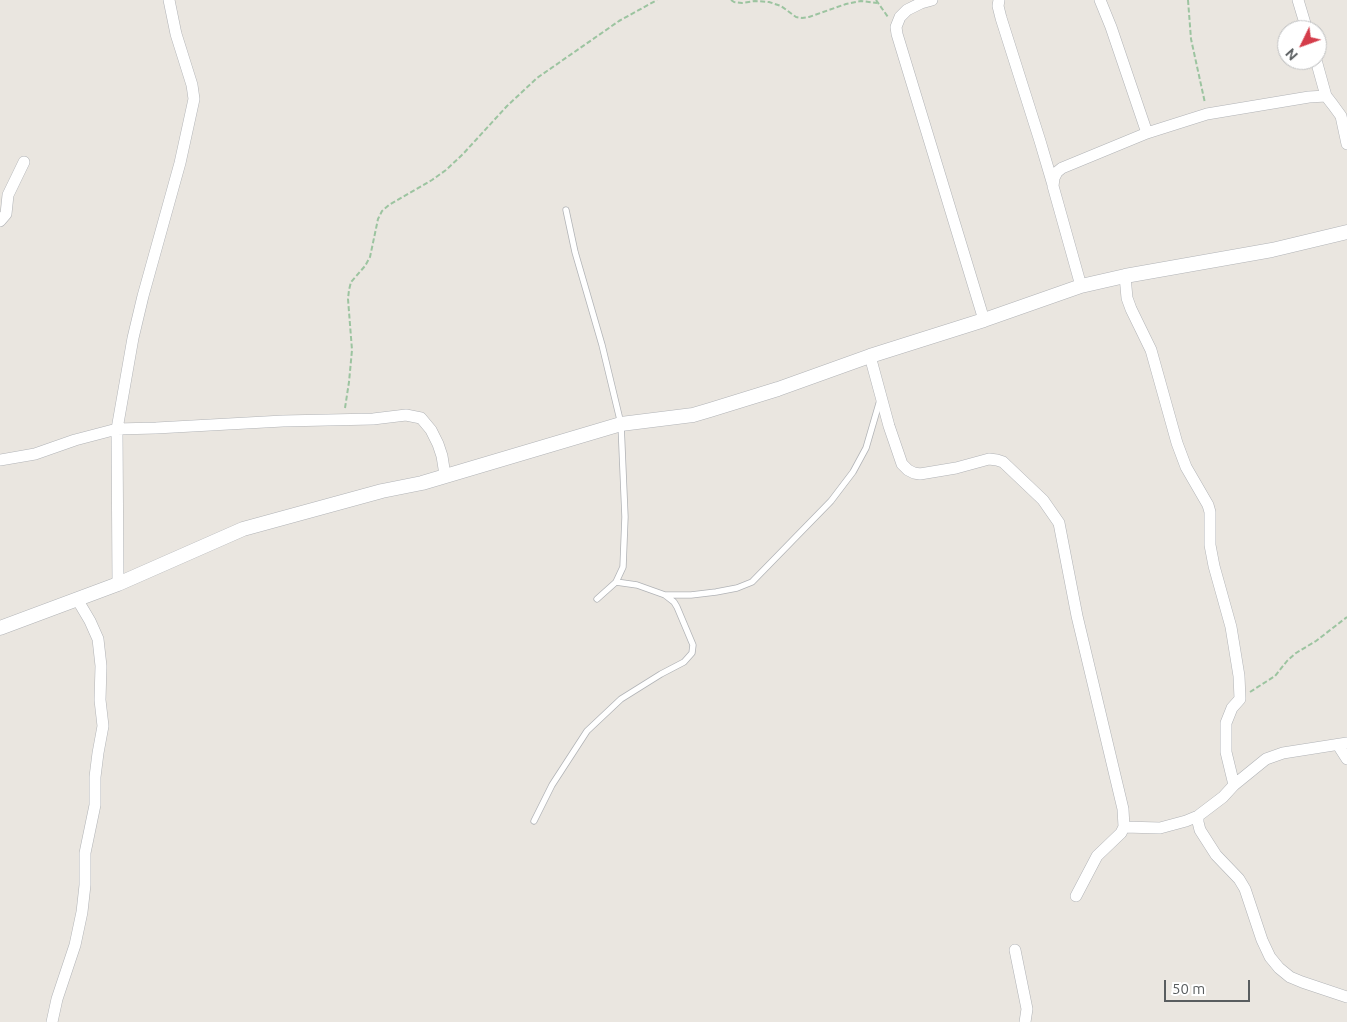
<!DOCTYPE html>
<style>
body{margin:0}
#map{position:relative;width:1347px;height:1022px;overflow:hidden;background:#eae6e0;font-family:Ubuntu,sans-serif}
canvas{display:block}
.north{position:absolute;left:1277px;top:20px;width:50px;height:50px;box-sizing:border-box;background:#fff;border:1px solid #bdbebf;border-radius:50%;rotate:228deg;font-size:14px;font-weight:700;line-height:20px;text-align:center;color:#595d5f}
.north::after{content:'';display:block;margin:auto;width:18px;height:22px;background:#d43c4a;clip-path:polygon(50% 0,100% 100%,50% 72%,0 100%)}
.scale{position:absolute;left:1164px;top:980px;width:86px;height:22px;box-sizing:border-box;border:2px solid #595d5f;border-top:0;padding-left:6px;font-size:15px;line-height:18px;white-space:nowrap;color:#595d5f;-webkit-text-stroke:4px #fff;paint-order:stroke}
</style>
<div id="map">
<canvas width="1347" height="1022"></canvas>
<div class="north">N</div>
<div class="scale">50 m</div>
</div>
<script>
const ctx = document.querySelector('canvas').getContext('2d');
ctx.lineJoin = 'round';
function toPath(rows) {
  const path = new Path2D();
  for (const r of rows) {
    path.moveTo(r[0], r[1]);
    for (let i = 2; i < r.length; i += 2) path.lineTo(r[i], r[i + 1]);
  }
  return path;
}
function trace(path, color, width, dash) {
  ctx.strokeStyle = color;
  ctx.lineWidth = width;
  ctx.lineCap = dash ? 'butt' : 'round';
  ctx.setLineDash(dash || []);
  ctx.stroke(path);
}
const path = toPath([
 [731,0,734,2,742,3,755,1,769,2,781,6,796,17,802,18,809,17,846,4,861,1,877,3],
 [876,0,888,17],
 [1188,0,1191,39,1205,103],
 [345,408,349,382,352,350,348,299,349,290,351,282,365,266,370,257,378,219,382,211,389,205,432,180,446,170,463,154,507,106,537,78,619,21,657,0],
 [1250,692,1275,676,1287,661,1296,653,1316,641,1347,617]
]);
const service = toPath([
 [566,210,575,252,602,345,621,424,625,517,623,567,616,582,597,599],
 [665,595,691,595,716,592,737,588,752,582,831,501,853,472,866,448,880,400],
 [534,821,552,785,587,731,621,699,661,674,684,662,692,653,693,645,677,607,674,602,665,595,637,585,616,582]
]);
const minor = toPath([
 [932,0,921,3,907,10,900,17,896,27,897,34,984,320],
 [999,0,998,6,1001,18,1040,141,1053,185],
 [1100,0,1111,27,1147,133],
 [1298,0,1307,30],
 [1316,60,1326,96],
 [0,221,6,214,8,195,24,162],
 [1081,286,1053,186,1054,178,1057,172,1062,168,1147,133,1207,114,1309,97,1326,96,1333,105,1341,116,1347,144],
 [870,356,889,426,902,464,908,470,914,473,920,474,956,468,989,459,997,460,1003,462,1043,500,1059,523,1077,616,1118,788,1123,809,1124,827,1121,833,1097,856,1076,896],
 [0,460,35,454,75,440,117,429,156,428,283,421,373,419,406,415,421,418,431,430,438,444,442,456,445,475],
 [118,584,117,429,133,338,143,296,180,163,194,99,192,85,176,34,169,0],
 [1338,745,1347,759],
 [1234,785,1266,759,1283,753,1347,743],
 [1198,816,1198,822,1200,830,1216,855,1239,879,1245,889,1262,940,1270,957,1279,968,1290,977,1302,982,1347,997],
 [1124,827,1160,828,1186,821,1198,816,1223,797,1234,785,1226,752,1226,723,1232,708,1240,699,1239,676,1231,627,1214,566,1210,545,1210,512,1208,505,1186,467,1177,443,1151,350,1131,309,1127,298,1125,276],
 [1015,950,1027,1009,1025,1022],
 [52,1022,57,999,75,945,82,912,85,885,85,853,95,805,95,777,98,753,103,726,100,700,101,666,98,639,90,621,77,599]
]);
const tertiary = toPath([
 [0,628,118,584,243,529,382,491,422,483,621,424,693,415,710,410,778,389,870,356,984,320,1081,286,1125,276,1272,250,1347,232]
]);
trace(service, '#b1b3b6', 7);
trace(minor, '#b1b3b6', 12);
trace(tertiary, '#b1b3b6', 15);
trace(path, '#9cc4a0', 2, [5, 2.5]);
trace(service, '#fff', 5.5);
trace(minor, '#fff', 11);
trace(tertiary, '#fff', 14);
</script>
